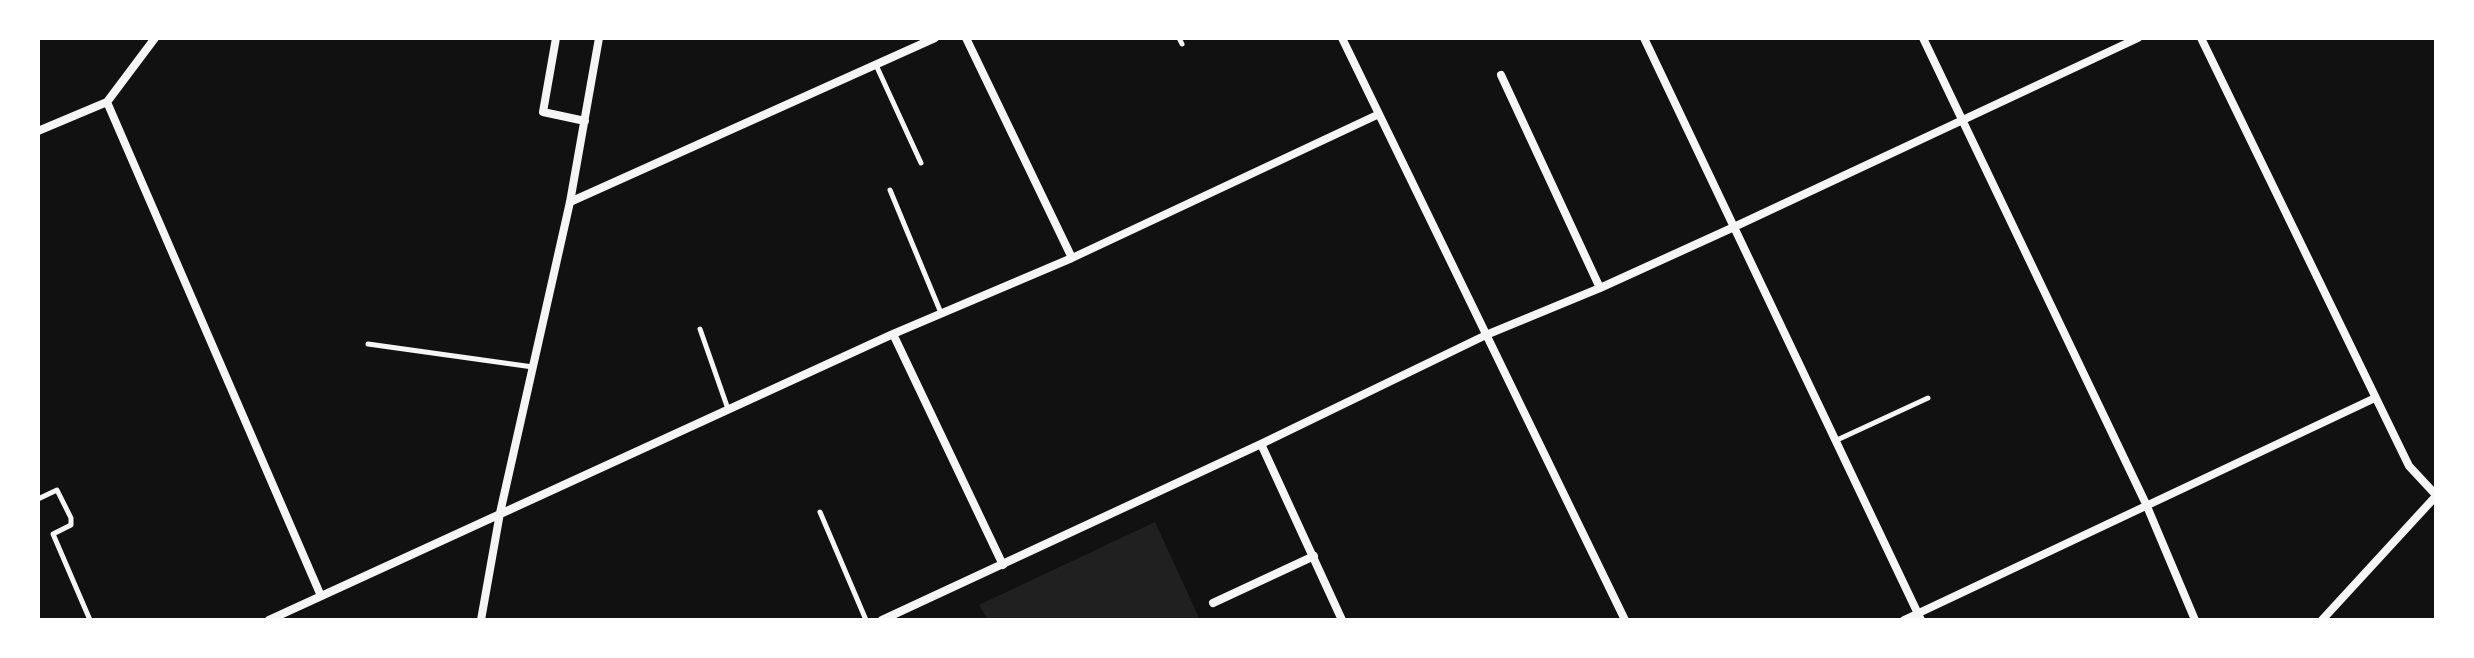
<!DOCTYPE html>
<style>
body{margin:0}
#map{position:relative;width:2474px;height:658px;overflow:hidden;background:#111;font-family:Karla,sans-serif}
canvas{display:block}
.frame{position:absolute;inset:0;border:40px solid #fff;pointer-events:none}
</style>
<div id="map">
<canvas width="2474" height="658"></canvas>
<div class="frame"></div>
</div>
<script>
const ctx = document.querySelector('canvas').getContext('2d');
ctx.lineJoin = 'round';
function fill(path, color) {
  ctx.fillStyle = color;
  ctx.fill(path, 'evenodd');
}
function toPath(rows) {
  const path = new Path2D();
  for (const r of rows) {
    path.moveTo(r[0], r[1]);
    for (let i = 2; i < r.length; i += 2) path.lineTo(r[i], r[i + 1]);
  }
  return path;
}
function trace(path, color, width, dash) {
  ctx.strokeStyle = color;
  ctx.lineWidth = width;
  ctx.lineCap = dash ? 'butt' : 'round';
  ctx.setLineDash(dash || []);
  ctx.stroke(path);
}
const green = toPath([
 [1155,522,1200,620,988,620,979,605]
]);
const service = toPath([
 [1179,38,1182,44],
 [876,65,921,163],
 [890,190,941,313],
 [700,329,728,409],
 [368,344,533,367],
 [1837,440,1928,398],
 [38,499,57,490,71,518,71,525,53,534,90,620],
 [820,512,866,620]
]);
const minor = toPath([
 [556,38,543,112,585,121],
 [966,38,1072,258],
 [1342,38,1625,620],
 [1644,38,1921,620],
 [1923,38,2146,504,2195,620],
 [2201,38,2409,466,2436,495],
 [1501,75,1600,288],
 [107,102,321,596],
 [38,131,107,102,155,38],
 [570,202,935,38],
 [893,334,1003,565],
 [1261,444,1342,620],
 [1213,603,1314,556],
 [269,620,893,334,1072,258,1377,115],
 [481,620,500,513,570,202,599,38],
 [882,620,1261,444,1486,335,1600,288,1734,227,2138,38],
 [1904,620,2375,398],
 [2322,620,2436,496]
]);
fill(green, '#202020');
trace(service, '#f5f5f5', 5);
trace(minor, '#f5f5f5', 8);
</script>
